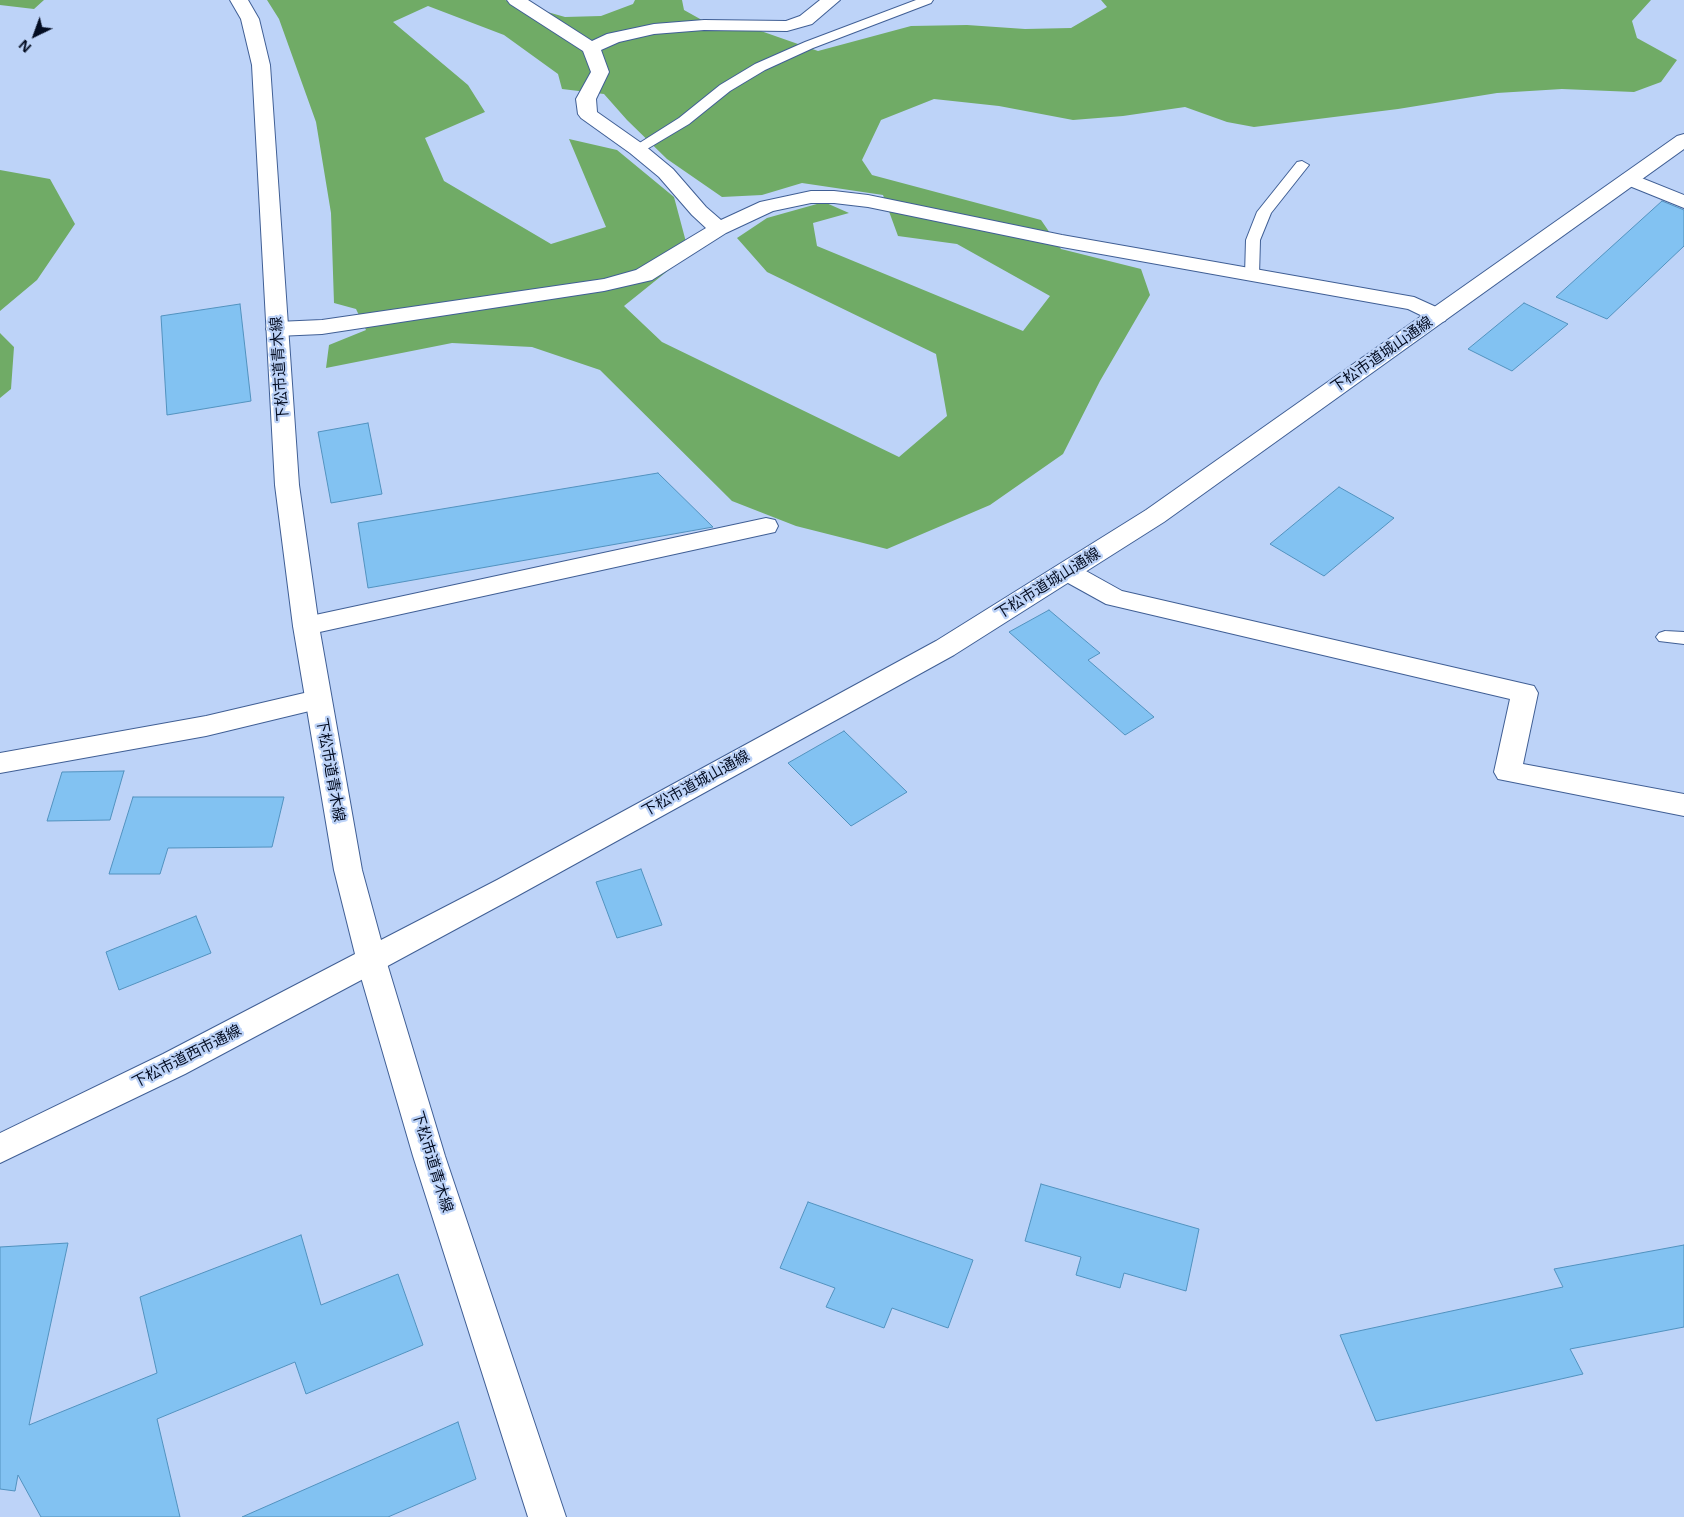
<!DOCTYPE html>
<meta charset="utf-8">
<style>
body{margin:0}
#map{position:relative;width:1684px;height:1517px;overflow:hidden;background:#bdd3f8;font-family:"Open Sans",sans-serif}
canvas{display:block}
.north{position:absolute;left:10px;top:10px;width:50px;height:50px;-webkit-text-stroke:4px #bdd3f8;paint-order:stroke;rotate:222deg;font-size:14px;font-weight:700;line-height:20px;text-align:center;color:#040d22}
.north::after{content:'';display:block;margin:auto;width:18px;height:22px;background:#040d22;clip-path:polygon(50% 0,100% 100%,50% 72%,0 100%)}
</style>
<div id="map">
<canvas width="1684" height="1517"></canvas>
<div class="north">N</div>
</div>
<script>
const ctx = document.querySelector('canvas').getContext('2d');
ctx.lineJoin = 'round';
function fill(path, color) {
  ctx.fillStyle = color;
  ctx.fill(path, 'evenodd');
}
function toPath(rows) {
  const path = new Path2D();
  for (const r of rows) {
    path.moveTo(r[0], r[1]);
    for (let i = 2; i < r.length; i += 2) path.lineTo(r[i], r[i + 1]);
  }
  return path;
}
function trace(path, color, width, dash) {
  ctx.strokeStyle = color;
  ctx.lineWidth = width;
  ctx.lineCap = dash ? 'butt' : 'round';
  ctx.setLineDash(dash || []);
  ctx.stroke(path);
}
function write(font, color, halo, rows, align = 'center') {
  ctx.font = font + ' "Open Sans","Noto Sans JP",sans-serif';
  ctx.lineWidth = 4.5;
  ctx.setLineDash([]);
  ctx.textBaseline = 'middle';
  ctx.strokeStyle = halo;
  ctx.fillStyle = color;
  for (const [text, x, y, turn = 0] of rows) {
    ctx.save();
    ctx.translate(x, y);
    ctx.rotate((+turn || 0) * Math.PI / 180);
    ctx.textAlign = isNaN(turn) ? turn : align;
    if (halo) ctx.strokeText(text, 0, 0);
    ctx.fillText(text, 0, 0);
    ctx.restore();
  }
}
const forest = toPath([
 [0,0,44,0,34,9,0,5],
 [267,0,505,0,565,17,601,16,633,4,635,0,682,0,684,10,718,29,758,30,818,51,911,26,967,25,1025,29,1071,28,1107,7,1101,0,1651,0,1632,21,1637,38,1677,60,1661,82,1634,92,1562,89,1497,93,1398,109,1254,127,1227,122,1185,107,1123,116,1073,120,999,106,934,99,881,120,862,160,872,175,1041,220,1061,249,1141,269,1150,295,1100,381,1063,454,990,505,887,549,796,526,732,501,600,370,532,347,452,343,326,368,329,345,366,330,356,309,334,303,331,213,316,122,279,19],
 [428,6,504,35,558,74,562,89,604,94,627,120,667,159,722,197,762,195,802,183,883,195,898,236,957,244,1050,296,1023,331,817,246,813,223,849,213,824,202,767,218,737,238,767,272,936,354,947,416,899,457,662,342,624,306,670,269,686,242,674,197,617,150,569,139,606,227,551,244,444,181,425,138,485,112,468,85,393,22],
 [0,170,50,179,75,224,37,280,0,311],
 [0,333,14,347,11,389,0,398]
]);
const building = toPath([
 [1662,201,1684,210,1684,246,1607,319,1556,297,1662,201],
 [1524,303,1568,324,1512,371,1468,349,1524,303],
 [240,304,251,401,167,415,161,316,240,304],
 [368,423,382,494,331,503,318,432,368,423],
 [658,473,713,527,368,588,358,523,658,473],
 [1339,487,1394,518,1324,576,1270,544,1339,487],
 [1049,610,1100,653,1088,660,1154,717,1125,735,1009,632,1049,610],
 [844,731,907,792,851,826,788,763,844,731],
 [124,771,110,820,47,821,62,772,124,771],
 [133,797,284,797,272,847,168,848,160,874,109,874,133,797],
 [641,869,662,925,617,938,596,882,641,869],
 [196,916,211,953,119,990,106,952,196,916],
 [1041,1184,1199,1229,1186,1291,1124,1273,1120,1288,1076,1275,1081,1257,1025,1241,1041,1184],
 [808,1202,973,1260,948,1328,892,1308,884,1328,826,1307,835,1288,780,1268,808,1202],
 [301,1235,321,1305,398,1274,423,1345,306,1394,295,1362,157,1419,180,1517,41,1517,18,1475,15,1491,0,1489,0,1247,68,1243,29,1425,157,1373,140,1297,301,1235],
 [1684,1245,1684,1327,1570,1349,1583,1374,1376,1421,1340,1335,1563,1287,1554,1269,1684,1245],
 [458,1422,476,1479,388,1517,242,1517,458,1422]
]);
const lane = toPath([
 [916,0,933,0,931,3,813,48,765,70,730,91,689,124,642,152,637,153,630,149,679,118,720,85,755,64,805,42,916,0],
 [1302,161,1309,165,1271,213,1260,240,1259,275,1257,278,1252,279,1247,278,1245,275,1246,240,1257,212,1297,162,1302,161],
 [1665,631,1684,632,1684,644,1659,641,1656,637,1659,633,1665,631]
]);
const street = toPath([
 [507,0,528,0,592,41,607,34,654,24,704,20,786,21,800,16,820,0,840,0,812,24,787,31,704,30,654,34,619,42,601,50,609,72,596,99,597,112,644,145,673,169,706,207,721,220,760,202,811,191,834,191,868,195,1062,235,1414,297,1445,311,1448,316,1445,321,1437,323,1408,309,1062,247,868,207,834,203,811,203,773,211,726,233,652,280,604,291,322,334,277,336,269,334,266,329,269,324,277,322,322,320,604,279,636,270,706,228,692,215,659,177,630,153,581,118,578,114,576,99,591,72,583,51,510,4,507,0],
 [1629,173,1684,195,1684,208,1622,183,1619,179,1622,175,1629,173],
 [766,518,775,520,778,526,775,532,306,635,297,632,293,626,297,620,306,617,766,518],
 [1068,563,1077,566,1122,591,1534,686,1538,693,1523,764,1684,794,1684,816,1498,779,1494,772,1510,699,1106,604,1059,578,1055,572,1059,566,1068,563],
 [317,690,326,693,330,700,326,707,206,736,0,773,0,753,206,716,317,690],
 [371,948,382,951,386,960,445,1156,566,1517,528,1517,413,1156,356,960,360,951,371,948]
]);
const secondary = toPath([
 [230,0,248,0,259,19,270,65,299,485,319,626,362,870,381,940,497,880,936,641,1146,510,1677,136,1684,134,1684,149,1164,522,954,655,517,896,382,969,185,1074,0,1163,0,1133,163,1054,355,954,334,870,293,626,275,485,252,65,241,19,230,0]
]);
const streetNames = [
 ["下松市道城山通線",1382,355,-35],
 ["下松市道青木線",280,369,-94],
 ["下松市道城山通線",1048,584,-32],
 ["下松市道青木線",330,770,80],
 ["下松市道城山通線",696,784,-29],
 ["下松市道西市通線",187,1057,-27],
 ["下松市道青木線",432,1162,73]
];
fill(forest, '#70ab66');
fill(building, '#82c2f2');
trace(building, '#5292bf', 1);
trace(lane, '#405f95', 2);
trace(street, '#405f95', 2);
trace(secondary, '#405f95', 2);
fill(lane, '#fff');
fill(street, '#fff');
fill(secondary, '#fff');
write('15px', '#040d22', '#bdd3f8', streetNames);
</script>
